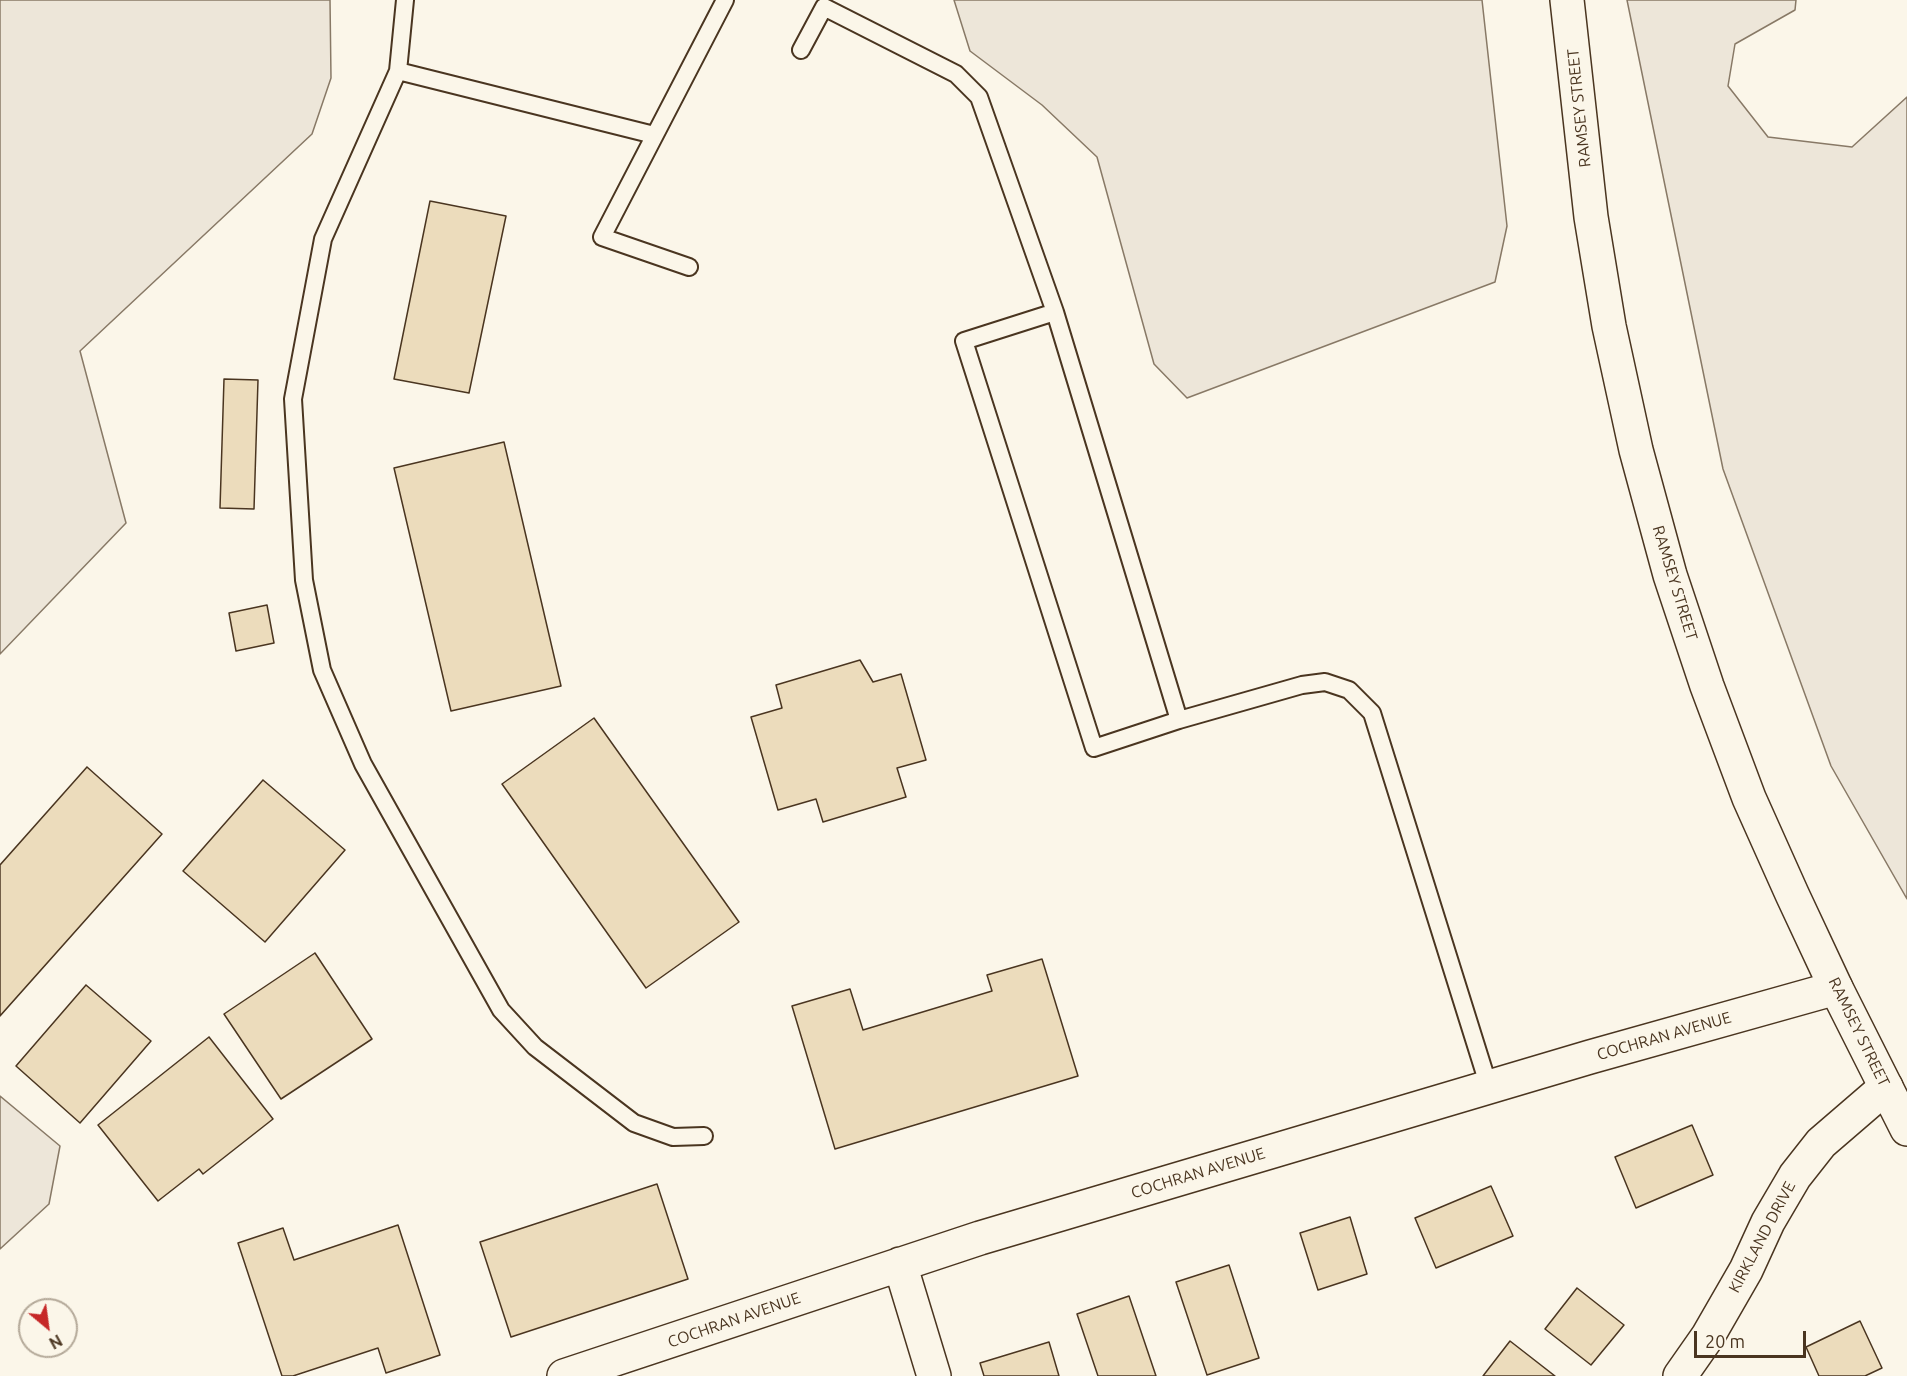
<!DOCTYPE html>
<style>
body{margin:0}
#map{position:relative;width:1907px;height:1376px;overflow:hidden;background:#fbf6e9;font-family:Ubuntu,sans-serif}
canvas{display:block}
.north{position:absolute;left:18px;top:1298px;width:60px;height:60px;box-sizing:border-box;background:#fbf6e9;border:2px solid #b4a999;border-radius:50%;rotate:151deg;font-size:16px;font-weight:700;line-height:24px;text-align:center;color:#4a3520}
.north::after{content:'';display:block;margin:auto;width:21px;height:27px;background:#c62828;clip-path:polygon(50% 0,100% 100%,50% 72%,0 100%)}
.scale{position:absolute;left:1694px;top:1331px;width:112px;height:27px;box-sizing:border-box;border:3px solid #4a3520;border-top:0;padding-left:8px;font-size:18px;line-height:21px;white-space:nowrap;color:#4a3520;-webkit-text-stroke:4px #fbf6e9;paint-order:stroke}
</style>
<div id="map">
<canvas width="1907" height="1376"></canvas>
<div class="north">N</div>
<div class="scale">20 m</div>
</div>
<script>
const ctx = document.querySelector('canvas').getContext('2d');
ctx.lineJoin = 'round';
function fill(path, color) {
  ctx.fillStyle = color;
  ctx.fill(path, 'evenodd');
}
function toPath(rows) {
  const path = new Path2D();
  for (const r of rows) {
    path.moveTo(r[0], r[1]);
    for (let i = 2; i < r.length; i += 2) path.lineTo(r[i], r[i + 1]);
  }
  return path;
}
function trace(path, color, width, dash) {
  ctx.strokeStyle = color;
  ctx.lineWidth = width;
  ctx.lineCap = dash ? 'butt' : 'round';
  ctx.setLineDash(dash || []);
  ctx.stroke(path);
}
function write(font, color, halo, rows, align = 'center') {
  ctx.font = font + ' Ubuntu,sans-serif';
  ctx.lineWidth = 4.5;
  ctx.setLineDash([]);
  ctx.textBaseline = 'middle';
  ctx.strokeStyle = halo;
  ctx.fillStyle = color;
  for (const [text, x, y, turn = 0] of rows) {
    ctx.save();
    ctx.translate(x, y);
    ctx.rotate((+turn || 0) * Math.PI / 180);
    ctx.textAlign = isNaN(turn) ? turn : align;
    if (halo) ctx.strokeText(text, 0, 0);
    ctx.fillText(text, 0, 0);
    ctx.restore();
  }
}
const green = toPath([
 [0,0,330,0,331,78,312,134,80,351,126,523,0,654,0,0],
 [954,0,1482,0,1507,226,1495,282,1187,398,1154,364,1097,157,1042,105,970,51,954,0],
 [1627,0,1796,0,1795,10,1735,44,1728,86,1768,137,1852,147,1907,97,1907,899,1831,766,1723,469,1627,0],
 [0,1096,60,1146,49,1204,0,1249,0,1096]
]);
const building = toPath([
 [430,201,506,216,469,393,394,379,430,201],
 [224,379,258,380,254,509,220,508,224,379],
 [504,442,561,686,451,711,394,468,504,442],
 [267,605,274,643,236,651,229,613,267,605],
 [860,660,873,682,901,674,926,760,897,768,906,797,823,822,816,799,778,810,751,717,782,708,776,685,860,660],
 [594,718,739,922,646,988,502,784,594,718],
 [87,767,162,834,0,1016,0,865,87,767],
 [263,780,345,850,265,942,183,871,263,780],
 [315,953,372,1039,281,1099,224,1014,315,953],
 [1042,959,1078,1076,835,1149,792,1006,850,989,863,1030,992,991,987,975,1042,959],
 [86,985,151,1041,80,1123,16,1066,86,985],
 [209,1037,273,1119,203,1174,199,1169,158,1201,98,1125,209,1037],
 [1692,1125,1713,1175,1636,1208,1615,1157,1692,1125],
 [657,1184,688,1279,511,1337,480,1242,657,1184],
 [1491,1186,1513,1236,1436,1268,1415,1218,1491,1186],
 [1350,1217,1367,1274,1318,1290,1300,1233,1350,1217],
 [398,1225,440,1355,386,1373,378,1348,293,1376,282,1376,238,1243,283,1228,294,1260,398,1225],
 [1229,1265,1259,1358,1207,1375,1176,1282,1229,1265],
 [1577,1288,1624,1325,1591,1365,1545,1329,1577,1288],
 [1129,1296,1156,1376,1098,1376,1077,1314,1129,1296],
 [1860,1321,1882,1368,1865,1376,1819,1376,1806,1347,1860,1321],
 [1510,1341,1555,1376,1483,1376,1510,1341],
 [1049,1342,1059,1376,984,1376,980,1363,1049,1342]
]);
const service = toPath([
 [801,50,824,7,956,74,979,97,1055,312,1179,720,1094,748,964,341,1055,312],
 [398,71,405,0],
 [654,135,398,71,323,239,293,399,304,580,322,670,363,764,501,1010,535,1047,634,1123,673,1137,704,1136],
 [689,267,602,237,725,0],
 [1179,720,1302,685,1325,682,1349,690,1372,713,1489,1087]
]);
const minor = toPath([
 [900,1264,934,1376],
 [564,1376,980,1238,1590,1057,1836,988],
 [1680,1376,1708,1336,1746,1270,1768,1222,1795,1176,1821,1143,1886,1087]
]);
const primary = toPath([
 [1567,0,1591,217,1609,326,1636,450,1670,575,1707,686,1749,798,1792,894,1836,988,1907,1129]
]);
const streetNames = [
 ["RAMSEY STREET",1579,108,-96],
 ["RAMSEY STREET",1675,583,73],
 ["RAMSEY STREET",1859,1032,64],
 ["COCHRAN AVENUE",1664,1036,-16],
 ["COCHRAN AVENUE",1198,1173,-17],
 ["KIRKLAND DRIVE",1762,1237,-62],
 ["COCHRAN AVENUE",734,1320,-19]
];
fill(green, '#ede6d9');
trace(green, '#887966', 1.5);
fill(building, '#ecdcbc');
trace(building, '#4a3520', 1.5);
trace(service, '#4a3520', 20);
trace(minor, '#4a3520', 36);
trace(primary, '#4a3520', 36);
trace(service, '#fbf6e9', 16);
trace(minor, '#fbf6e9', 33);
trace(primary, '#fbf6e9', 33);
write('16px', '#4a3520', '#fbf6e9', streetNames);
</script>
